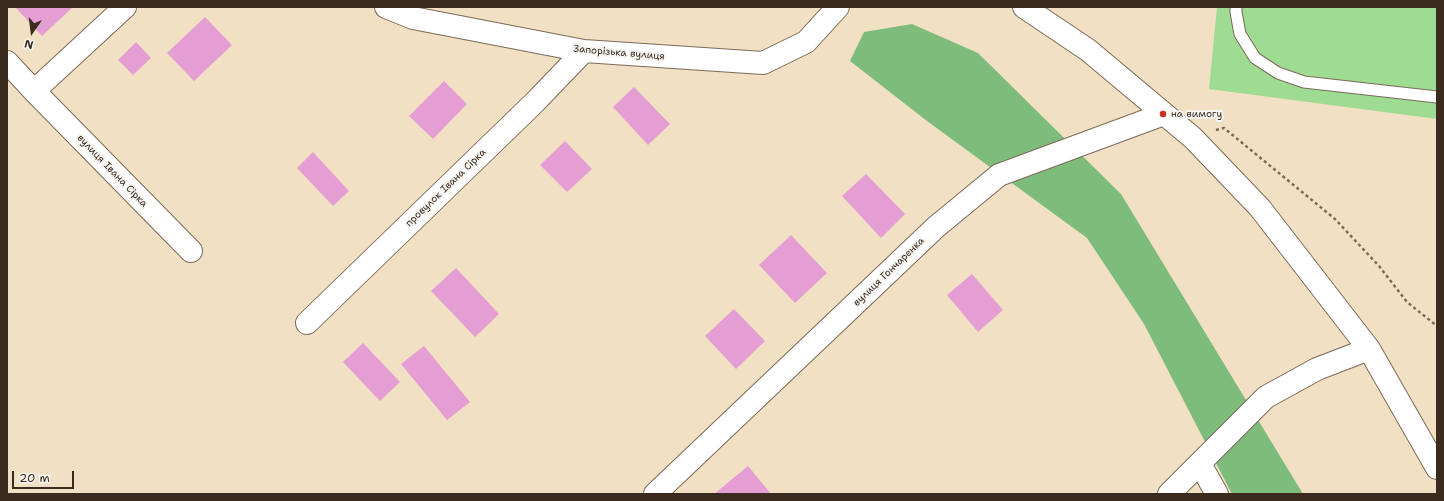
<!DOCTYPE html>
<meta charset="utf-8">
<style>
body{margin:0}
#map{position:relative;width:1444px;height:501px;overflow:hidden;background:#f2e0c4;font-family:"Shantell Sans",sans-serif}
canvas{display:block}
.frame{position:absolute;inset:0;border:8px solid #3b2a1e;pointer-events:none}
.north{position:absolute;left:12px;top:12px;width:40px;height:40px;-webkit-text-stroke:3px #f6f6f2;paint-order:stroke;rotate:194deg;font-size:11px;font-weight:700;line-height:16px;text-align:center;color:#3b2a1e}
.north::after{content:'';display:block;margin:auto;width:14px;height:18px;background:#3b2a1e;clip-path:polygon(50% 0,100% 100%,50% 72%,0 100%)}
.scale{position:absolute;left:12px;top:471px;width:62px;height:18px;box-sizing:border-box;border:2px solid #3b2a1e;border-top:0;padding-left:5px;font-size:12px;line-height:14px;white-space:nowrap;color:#3b2a1e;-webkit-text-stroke:3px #f6f6f2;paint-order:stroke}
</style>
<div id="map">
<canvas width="1444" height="501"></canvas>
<div class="frame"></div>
<div class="north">N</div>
<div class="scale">20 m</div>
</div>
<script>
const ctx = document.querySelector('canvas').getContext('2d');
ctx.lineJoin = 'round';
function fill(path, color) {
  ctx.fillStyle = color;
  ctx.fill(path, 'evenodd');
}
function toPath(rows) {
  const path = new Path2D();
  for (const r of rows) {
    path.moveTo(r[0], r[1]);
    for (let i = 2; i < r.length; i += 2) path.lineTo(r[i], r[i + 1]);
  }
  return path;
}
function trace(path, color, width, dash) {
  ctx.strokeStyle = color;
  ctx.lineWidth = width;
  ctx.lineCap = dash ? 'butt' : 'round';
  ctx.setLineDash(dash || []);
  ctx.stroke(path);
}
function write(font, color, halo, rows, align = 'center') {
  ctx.font = font + ' "Shantell Sans",sans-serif';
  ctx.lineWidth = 4;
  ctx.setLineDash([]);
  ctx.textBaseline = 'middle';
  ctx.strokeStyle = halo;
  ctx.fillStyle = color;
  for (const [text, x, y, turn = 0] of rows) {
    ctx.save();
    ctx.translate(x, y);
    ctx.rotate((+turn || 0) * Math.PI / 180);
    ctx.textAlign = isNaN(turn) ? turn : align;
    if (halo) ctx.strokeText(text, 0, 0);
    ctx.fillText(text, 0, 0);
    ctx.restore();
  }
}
const green = toPath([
 [1217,7,1437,7,1437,119,1209,89]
]);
const forest = toPath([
 [912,24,978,53,1121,194,1303,494,1232,494,1144,324,1087,238,927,121,850,61,864,32]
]);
const building = toPath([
 [15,7,73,7,42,36],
 [205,17,232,45,194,81,167,53],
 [136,42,151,58,133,75,118,60],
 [444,81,467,104,433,139,409,116],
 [634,87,670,124,648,145,613,107],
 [565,141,592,169,567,192,540,165],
 [313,152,349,191,333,206,297,168],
 [866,174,905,214,881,238,842,196],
 [791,235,827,273,795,303,759,265],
 [456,268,499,314,475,337,431,291],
 [972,274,1003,310,978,332,947,295],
 [734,309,765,341,736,369,705,336],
 [363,343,400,382,380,401,343,362],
 [424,346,470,402,447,420,401,364],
 [748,466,771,494,714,494]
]);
const path = toPath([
 [1216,130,1224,128,1335,219,1379,266,1407,302,1437,326]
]);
const service = toPath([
 [1236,7,1236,12,1240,34,1255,58,1278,73,1304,82,1437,97]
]);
const minor = toPath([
 [386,7,413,18,584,51,763,63,806,42,838,7],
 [1024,7,1088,50,1193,138,1260,208,1369,349,1437,468],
 [7,62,34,91,125,7],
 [34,91,191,251],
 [307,323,535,102,584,51],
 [1200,464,1217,494],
 [655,494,936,227,999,175,1164,114],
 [1169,494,1266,397,1317,369,1369,349]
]);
const markers = [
 [1163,114,4,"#c8321e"]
];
const streetNames = [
 ["Запорізька вулиця",619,53,5],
 ["вулиця Івана Сірка",112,171,46],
 ["провулок Івана Сірка",446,188,-44],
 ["вулиця Гончаренка",889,272,-44]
];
const poiNames = [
 ["на вимогу",1171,114]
];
fill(green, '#9ddc92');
fill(forest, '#7ebc7c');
fill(building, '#e59ed4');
trace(service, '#7b6a58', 13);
trace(minor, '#7b6a58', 24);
trace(path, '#7b6a58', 2.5, [3, 3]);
trace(service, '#fff', 11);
trace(minor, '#fff', 22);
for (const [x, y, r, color] of markers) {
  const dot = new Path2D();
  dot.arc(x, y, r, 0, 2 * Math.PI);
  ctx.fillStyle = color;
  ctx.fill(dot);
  trace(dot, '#f6f6f2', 1.5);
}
write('10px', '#3b2a1e', '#f6f6f2', streetNames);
write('10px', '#3b2a1e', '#f6f6f2', poiNames, 'left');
</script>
